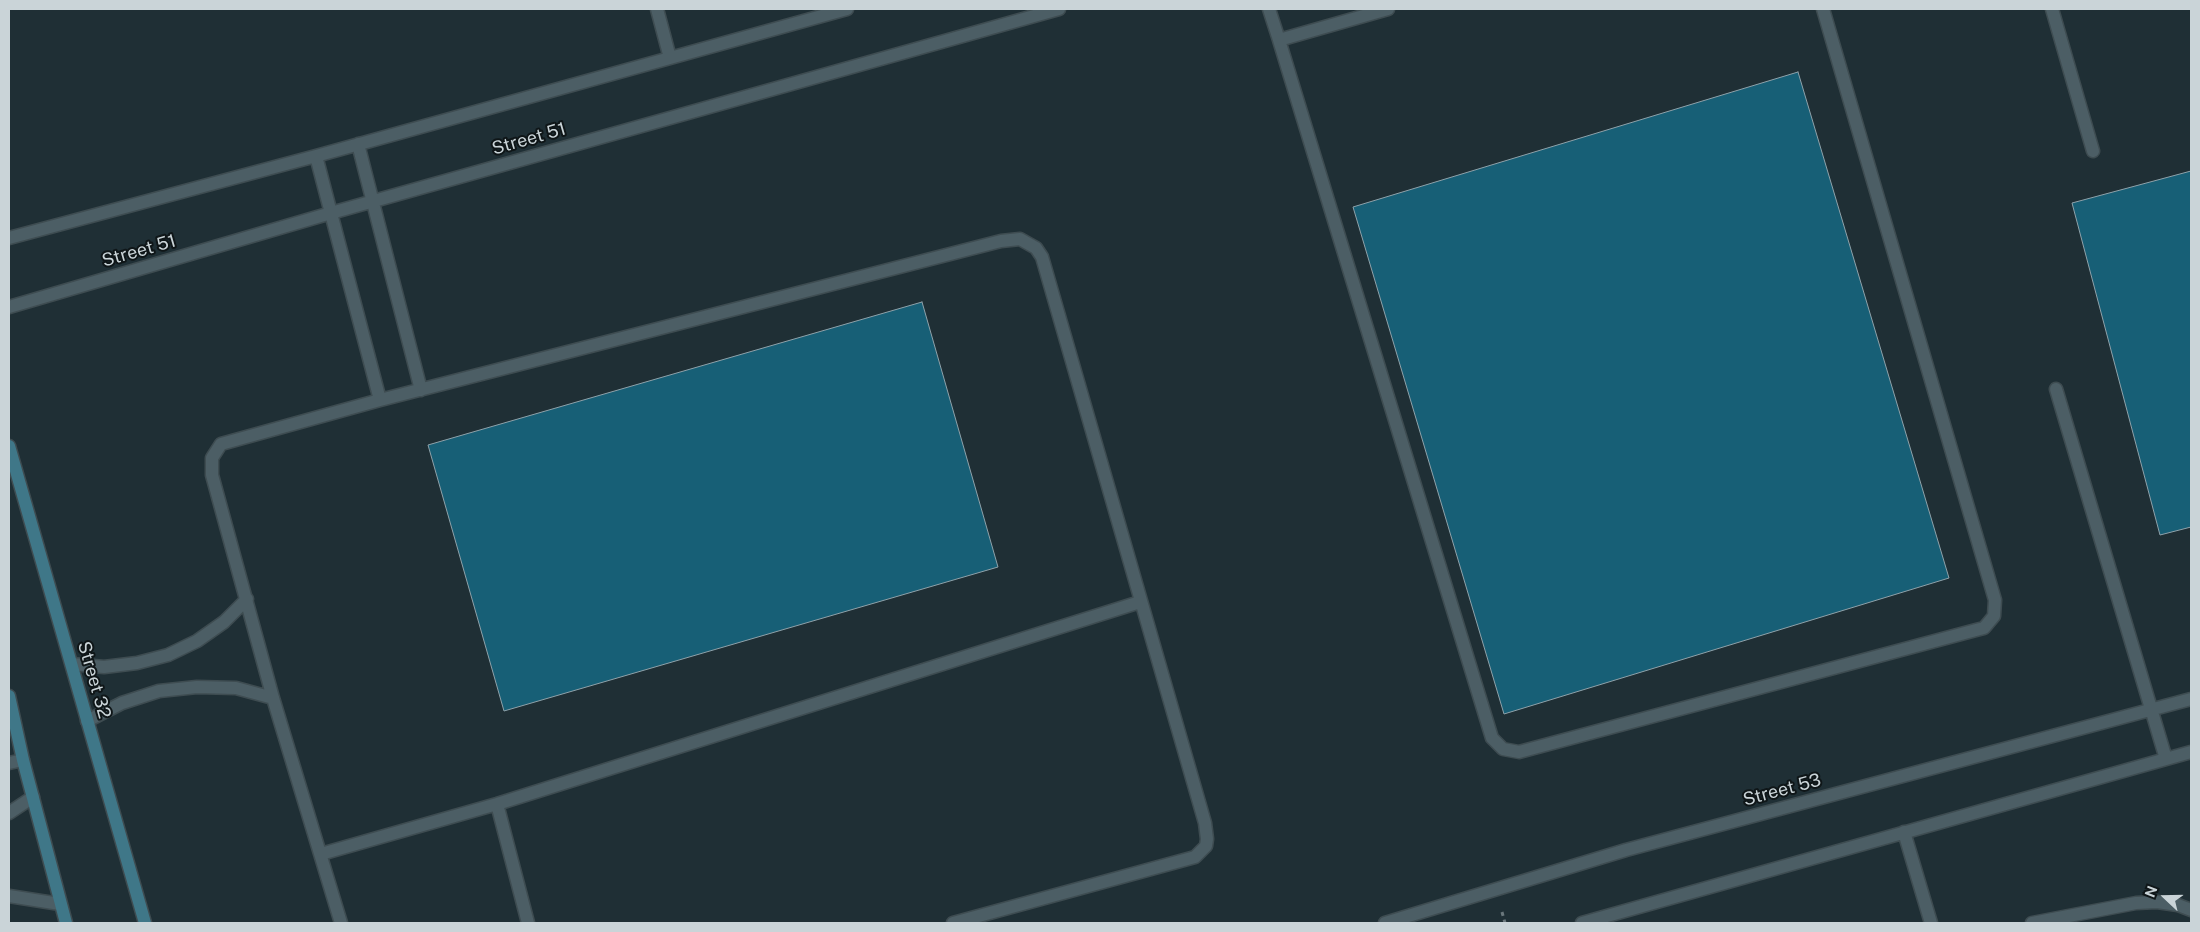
<!DOCTYPE html>
<style>
body{margin:0}
#map{position:relative;width:2200px;height:932px;overflow:hidden;background:#1f2f35;font-family:"Public Sans",sans-serif}
canvas{display:block}
.frame{position:absolute;inset:0;border:10px solid #cad4d8;pointer-events:none}
.north{position:absolute;left:2140px;top:872px;width:50px;height:50px;-webkit-text-stroke:4px #0f1618;paint-order:stroke;rotate:291deg;font-size:14px;font-weight:700;line-height:20px;text-align:center;color:#cad4d8}
.north::after{content:'';display:block;margin:auto;width:18px;height:22px;background:#cad4d8;clip-path:polygon(50% 0,100% 100%,50% 72%,0 100%)}
</style>
<div id="map">
<canvas width="2200" height="932"></canvas>
<div class="frame"></div>
<div class="north">N</div>
</div>
<script>
const ctx = document.querySelector('canvas').getContext('2d');
ctx.lineJoin = 'round';
function fill(path, color) {
  ctx.fillStyle = color;
  ctx.fill(path, 'evenodd');
}
function toPath(rows) {
  const path = new Path2D();
  for (const r of rows) {
    path.moveTo(r[0], r[1]);
    for (let i = 2; i < r.length; i += 2) path.lineTo(r[i], r[i + 1]);
  }
  return path;
}
function trace(path, color, width, dash) {
  ctx.strokeStyle = color;
  ctx.lineWidth = width;
  ctx.lineCap = dash ? 'butt' : 'round';
  ctx.setLineDash(dash || []);
  ctx.stroke(path);
}
function write(font, color, halo, rows, align = 'center') {
  ctx.font = font + ' "Public Sans",sans-serif';
  ctx.lineWidth = 4;
  ctx.setLineDash([]);
  ctx.textBaseline = 'middle';
  ctx.strokeStyle = halo;
  ctx.fillStyle = color;
  for (const [text, x, y, turn = 0] of rows) {
    ctx.save();
    ctx.translate(x, y);
    ctx.rotate((+turn || 0) * Math.PI / 180);
    ctx.textAlign = isNaN(turn) ? turn : align;
    if (halo) ctx.strokeText(text, 0, 0);
    ctx.fillText(text, 0, 0);
    ctx.restore();
  }
}
const building = toPath([
 [1798,72,1949,578,1504,714,1353,207,1798,72],
 [2191,171,2191,527,2160,535,2072,203,2191,171],
 [922,302,998,567,504,711,428,445,922,302]
]);
const path = toPath([
 [1502,912,1505,923]
]);
const lane = toPath([
 [657,9,670,58],
 [1269,9,1279,40],
 [1388,9,1279,40,1492,738,1503,749,1519,752,1976,630,1984,628,1994,616,1995,600,1823,9],
 [2052,9,2093,151],
 [358,144,421,390],
 [316,156,380,400],
 [9,238,316,156,847,9],
 [9,307,331,213,1059,9],
 [2056,389,2166,759],
 [72,664,104,667,137,663,168,655,197,641,224,622,247,599],
 [87,721,122,703,159,691,197,687,236,688,273,698],
 [497,804,528,923],
 [1904,832,1931,923],
 [321,854,497,804,1140,602],
 [341,923,273,698,212,475,212,458,221,444,380,400,1001,241,1020,239,1036,248,1042,257,1205,823,1207,839,1206,846,1195,857,953,923],
 [1385,923,1626,850,2191,699],
 [1582,923,2191,752],
 [2032,923,2136,903,2157,902,2178,905,2191,910]
]);
const street = toPath([
 [9,763,23,760],
 [9,813,33,797],
 [9,896,60,904]
]);
const secondary = toPath([
 [9,446,145,923],
 [9,696,23,760,66,923]
]);
const streetNames = [
 ["Street 51",529,139,-16],
 ["Street 51",139,251,-16],
 ["Street 32",94,680,74],
 ["Street 53",1782,790,-15]
];
fill(building, '#175f76');
trace(building, '#8fa2aa', 1);
trace(lane, '#3e4c51', 15);
trace(street, '#3e4c51', 15);
trace(secondary, '#3e4c51', 15);
trace(path, '#6a777c', 3, [4, 4]);
trace(lane, '#4c5e65', 12);
trace(street, '#4c5e65', 12);
trace(secondary, '#3f7788', 12);
write('18px', '#cad4d8', '#0f1618', streetNames);
</script>
